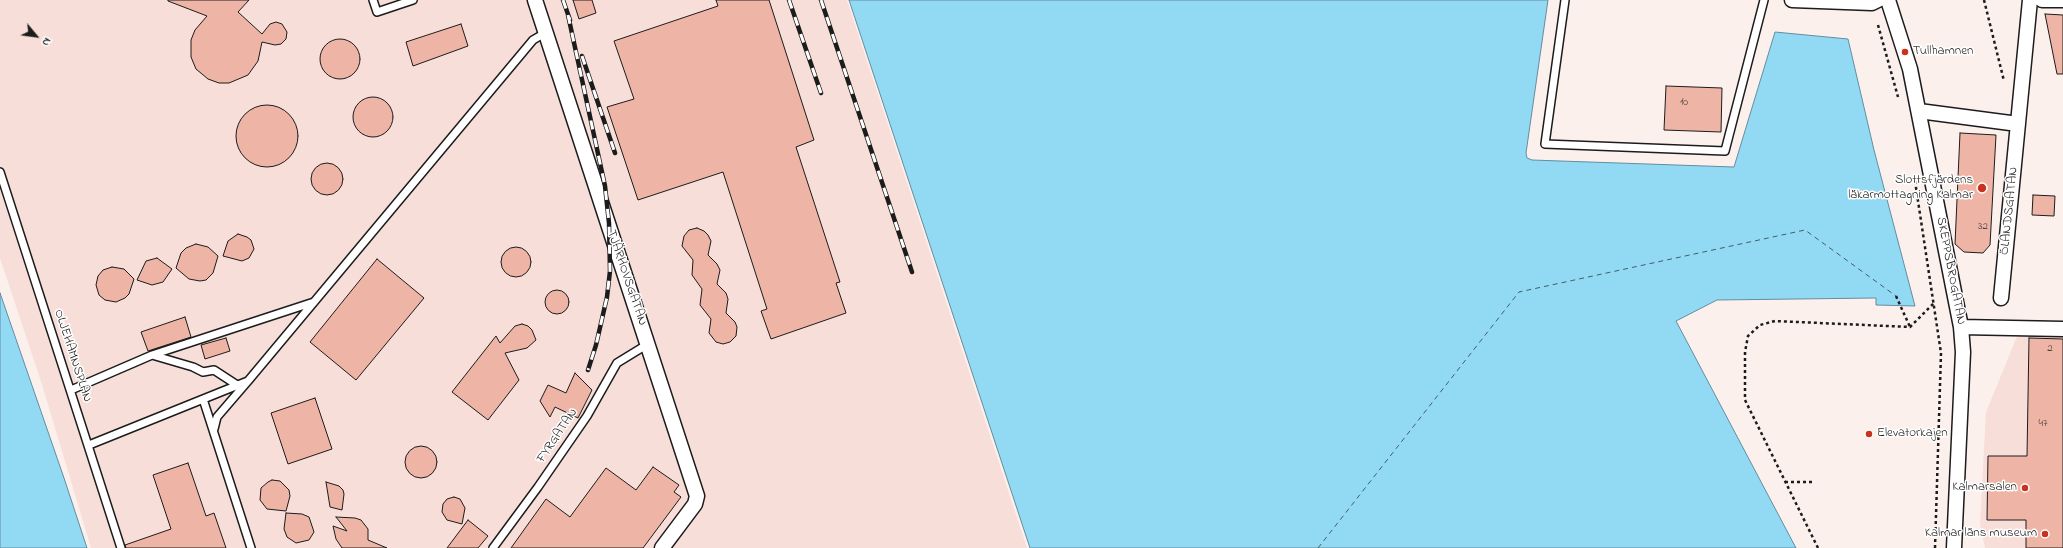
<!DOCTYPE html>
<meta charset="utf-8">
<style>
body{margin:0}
#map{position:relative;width:2063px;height:548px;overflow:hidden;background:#fcf0ed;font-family:"Indie Flower",sans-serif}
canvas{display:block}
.north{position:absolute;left:16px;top:16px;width:40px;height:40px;-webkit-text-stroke:3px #fff;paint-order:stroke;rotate:119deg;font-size:11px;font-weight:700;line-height:16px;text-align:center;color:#1c1c1c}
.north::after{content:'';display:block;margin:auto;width:14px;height:18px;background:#1c1c1c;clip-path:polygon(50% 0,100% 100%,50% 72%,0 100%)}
</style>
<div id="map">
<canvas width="2063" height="548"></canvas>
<div class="north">N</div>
</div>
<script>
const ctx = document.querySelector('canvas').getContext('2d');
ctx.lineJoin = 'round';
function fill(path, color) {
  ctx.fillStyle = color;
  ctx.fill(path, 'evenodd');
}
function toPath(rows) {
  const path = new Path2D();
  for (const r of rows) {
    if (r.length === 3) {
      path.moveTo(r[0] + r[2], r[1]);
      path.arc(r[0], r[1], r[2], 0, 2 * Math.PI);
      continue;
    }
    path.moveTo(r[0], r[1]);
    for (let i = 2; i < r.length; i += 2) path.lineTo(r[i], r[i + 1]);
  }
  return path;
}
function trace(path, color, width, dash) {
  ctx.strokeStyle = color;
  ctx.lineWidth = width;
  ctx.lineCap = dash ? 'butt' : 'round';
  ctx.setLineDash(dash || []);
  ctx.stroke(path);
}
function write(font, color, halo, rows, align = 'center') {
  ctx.font = font + ' "Indie Flower",sans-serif';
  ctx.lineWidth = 3;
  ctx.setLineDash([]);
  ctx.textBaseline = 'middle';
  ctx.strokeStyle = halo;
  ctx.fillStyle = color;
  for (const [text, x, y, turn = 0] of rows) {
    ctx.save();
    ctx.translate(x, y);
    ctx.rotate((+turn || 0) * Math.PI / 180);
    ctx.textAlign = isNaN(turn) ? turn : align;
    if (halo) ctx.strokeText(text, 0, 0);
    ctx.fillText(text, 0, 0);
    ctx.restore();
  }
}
const built = toPath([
 [0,0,847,0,1027,548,91,548,43,388,0,258],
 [2018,334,2063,334,2063,548,1985,548,1980,524,1986,412]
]);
const water = toPath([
 [849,0,1548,0,1526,153,1527,158,1532,160,1734,167,1775,32,1848,39,1874,150,1915,306,1876,305,1876,298,1717,300,1676,321,1796,548,1030,548,849,0],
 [0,293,64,478,87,548,0,548,0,293]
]);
const ferry = toPath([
 [1318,548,1519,292,1805,230,1896,296]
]);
const building = toPath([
 [168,0,249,0,238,12,262,34,270,24,276,22,282,24,287,32,286,39,281,44,275,45,262,42,258,61,248,75,229,83,219,83,208,79,196,69,191,57,191,40,195,30,207,16,168,1,168,0],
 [573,0,592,0,596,13,579,19,573,0],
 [716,0,769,0,814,140,796,147,840,282,836,283,846,313,771,339,761,311,767,309,723,172,638,200,607,107,634,99,614,41,718,6,716,0],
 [2045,14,2063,15,2063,74,2057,74,2045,14],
 [461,24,468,46,413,66,406,42,461,24],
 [340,59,20],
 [1666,86,1722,88,1721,132,1664,130,1666,86],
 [373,117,20],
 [267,136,31],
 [1960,133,1996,135,1990,245,1983,253,1964,252,1955,244,1960,133],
 [327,179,16],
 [2033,195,2055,196,2054,216,2032,215,2033,195],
 [697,228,704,231,708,235,711,241,708,255,717,264,720,270,717,284,726,293,728,299,726,313,735,322,737,327,736,336,730,342,723,344,716,342,709,333,711,319,700,305,702,289,692,275,693,260,682,246,684,236,689,230,697,228],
 [238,234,247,237,251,240,254,249,249,258,242,261,223,256,228,241,238,234],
 [196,244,208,247,218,256,213,273,206,280,200,281,189,279,176,268,181,253,186,248,196,244],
 [516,262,15],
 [157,258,172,269,163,282,152,285,137,280,146,261,157,258],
 [377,259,424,298,356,380,310,342,377,259],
 [112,267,124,269,134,279,129,294,125,298,116,302,105,300,99,295,96,285,98,276,103,270,112,267],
 [557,302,12],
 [185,317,191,337,148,351,141,332,185,317],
 [522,324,528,326,532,330,536,340,527,348,505,353,519,380,488,420,452,392,496,336,500,343,515,326,522,324],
 [226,338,230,351,205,359,201,345,226,338],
 [2029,338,2063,339,2063,548,2026,548,2026,520,1987,520,1988,456,2027,456,2029,338],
 [575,373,592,390,578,418,555,407,550,417,540,401,548,385,566,393,575,373],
 [315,398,332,449,288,464,271,413,315,398],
 [421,462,16],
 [188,463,206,516,214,513,226,548,126,548,125,545,171,529,153,475,188,463],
 [653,467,679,485,674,492,681,497,643,548,511,548,546,499,570,517,606,468,636,490,653,467],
 [272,480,280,481,289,490,290,496,286,511,267,509,260,500,261,488,268,482,272,480],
 [326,482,339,486,343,490,344,494,342,510,330,507,326,482],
 [454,497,460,499,465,508,462,524,447,520,442,512,443,504,447,499,454,497],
 [286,513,302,514,309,517,314,532,309,540,296,543,287,537,284,529,286,513],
 [336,517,355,518,361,520,368,529,368,540,387,548,342,548,336,539,333,526,347,531,336,517],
 [468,520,488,536,478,548,447,548,468,520]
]);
const path = toPath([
 [1984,0,2004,81],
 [1878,25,1898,97],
 [1915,181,1941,353,1935,548],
 [1896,296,1910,327],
 [1785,482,1814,482],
 [1818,548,1745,400,1745,352,1748,336,1760,325,1775,321,1910,327,1934,303]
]);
const service = toPath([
 [373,0,377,12,413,0],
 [1565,0,1545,144,1725,151,1764,0],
 [0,172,121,548],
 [152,355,314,302],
 [71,390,152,355,193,367,203,372,214,370,237,385],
 [203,399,251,548],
 [214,429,217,417,248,381],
 [89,445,248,381,533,40,545,33],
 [493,548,538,487,587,416,617,363,648,344]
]);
const minor = toPath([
 [535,0,697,496,695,504,662,548],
 [1792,0,1872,3,1878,0],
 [1888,0,1910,69,1961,327,1963,352,1954,548],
 [2042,0,2063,0],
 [1919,111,2018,124],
 [2001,298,2030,0],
 [1961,327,2063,329]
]);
const rail = toPath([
 [563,0,570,20],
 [789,0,821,93],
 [821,0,912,272],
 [568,15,605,186,609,223,610,271,607,297,596,345,588,370],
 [582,56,615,153]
]);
const markers = [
 [1905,52,4,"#c8321e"],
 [1982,188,5,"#c8321e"],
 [1869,434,4,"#c8321e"],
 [2025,488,4,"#c8321e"],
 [2045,534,4,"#c8321e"]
];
const numberNames = [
 ["10",1684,103],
 ["32",1983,227],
 ["2",2050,349],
 ["47",2043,424]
];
const poiNames = [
 ["Tullhamnen",1913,52,"left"],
 ["Slottsfjärdens",1973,181],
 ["läkarmottagning Kalmar",1973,196],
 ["Elevatorkajen",1877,434,"left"],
 ["Kalmarsalen",2017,488],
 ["Kalmar läns museum",2037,534]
];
const streetNames = [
 ["ÖLANDSGATAN",2010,211,-84],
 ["SKEPPSBROGATAN",1950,271,79],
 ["TJÄRHOVSGATAN",626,278,71],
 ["OLJEHAMNSPLAN",72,356,72],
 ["FYRGATAN",558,436,-56]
];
fill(built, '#f8ded8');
fill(water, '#92d9f4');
trace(water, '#638d9e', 1);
trace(ferry, '#455e68', 1, [5, 4]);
fill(building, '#eeb5a6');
trace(building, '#1c1c1c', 1);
trace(service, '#1c1c1c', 10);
trace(minor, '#1c1c1c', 17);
trace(path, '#1c1c1c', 2.5, [3, 3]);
trace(service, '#fff', 7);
trace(minor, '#fff', 14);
trace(rail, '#1c1c1c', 4.5);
trace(rail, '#fff', 3, [9]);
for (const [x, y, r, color] of markers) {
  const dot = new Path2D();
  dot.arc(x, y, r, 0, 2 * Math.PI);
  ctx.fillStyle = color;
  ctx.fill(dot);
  trace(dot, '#fff', 1.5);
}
write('11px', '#50423e', null, numberNames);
write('13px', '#1c1c1c', '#fff', poiNames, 'right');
write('13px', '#1c1c1c', '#fff', streetNames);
</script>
